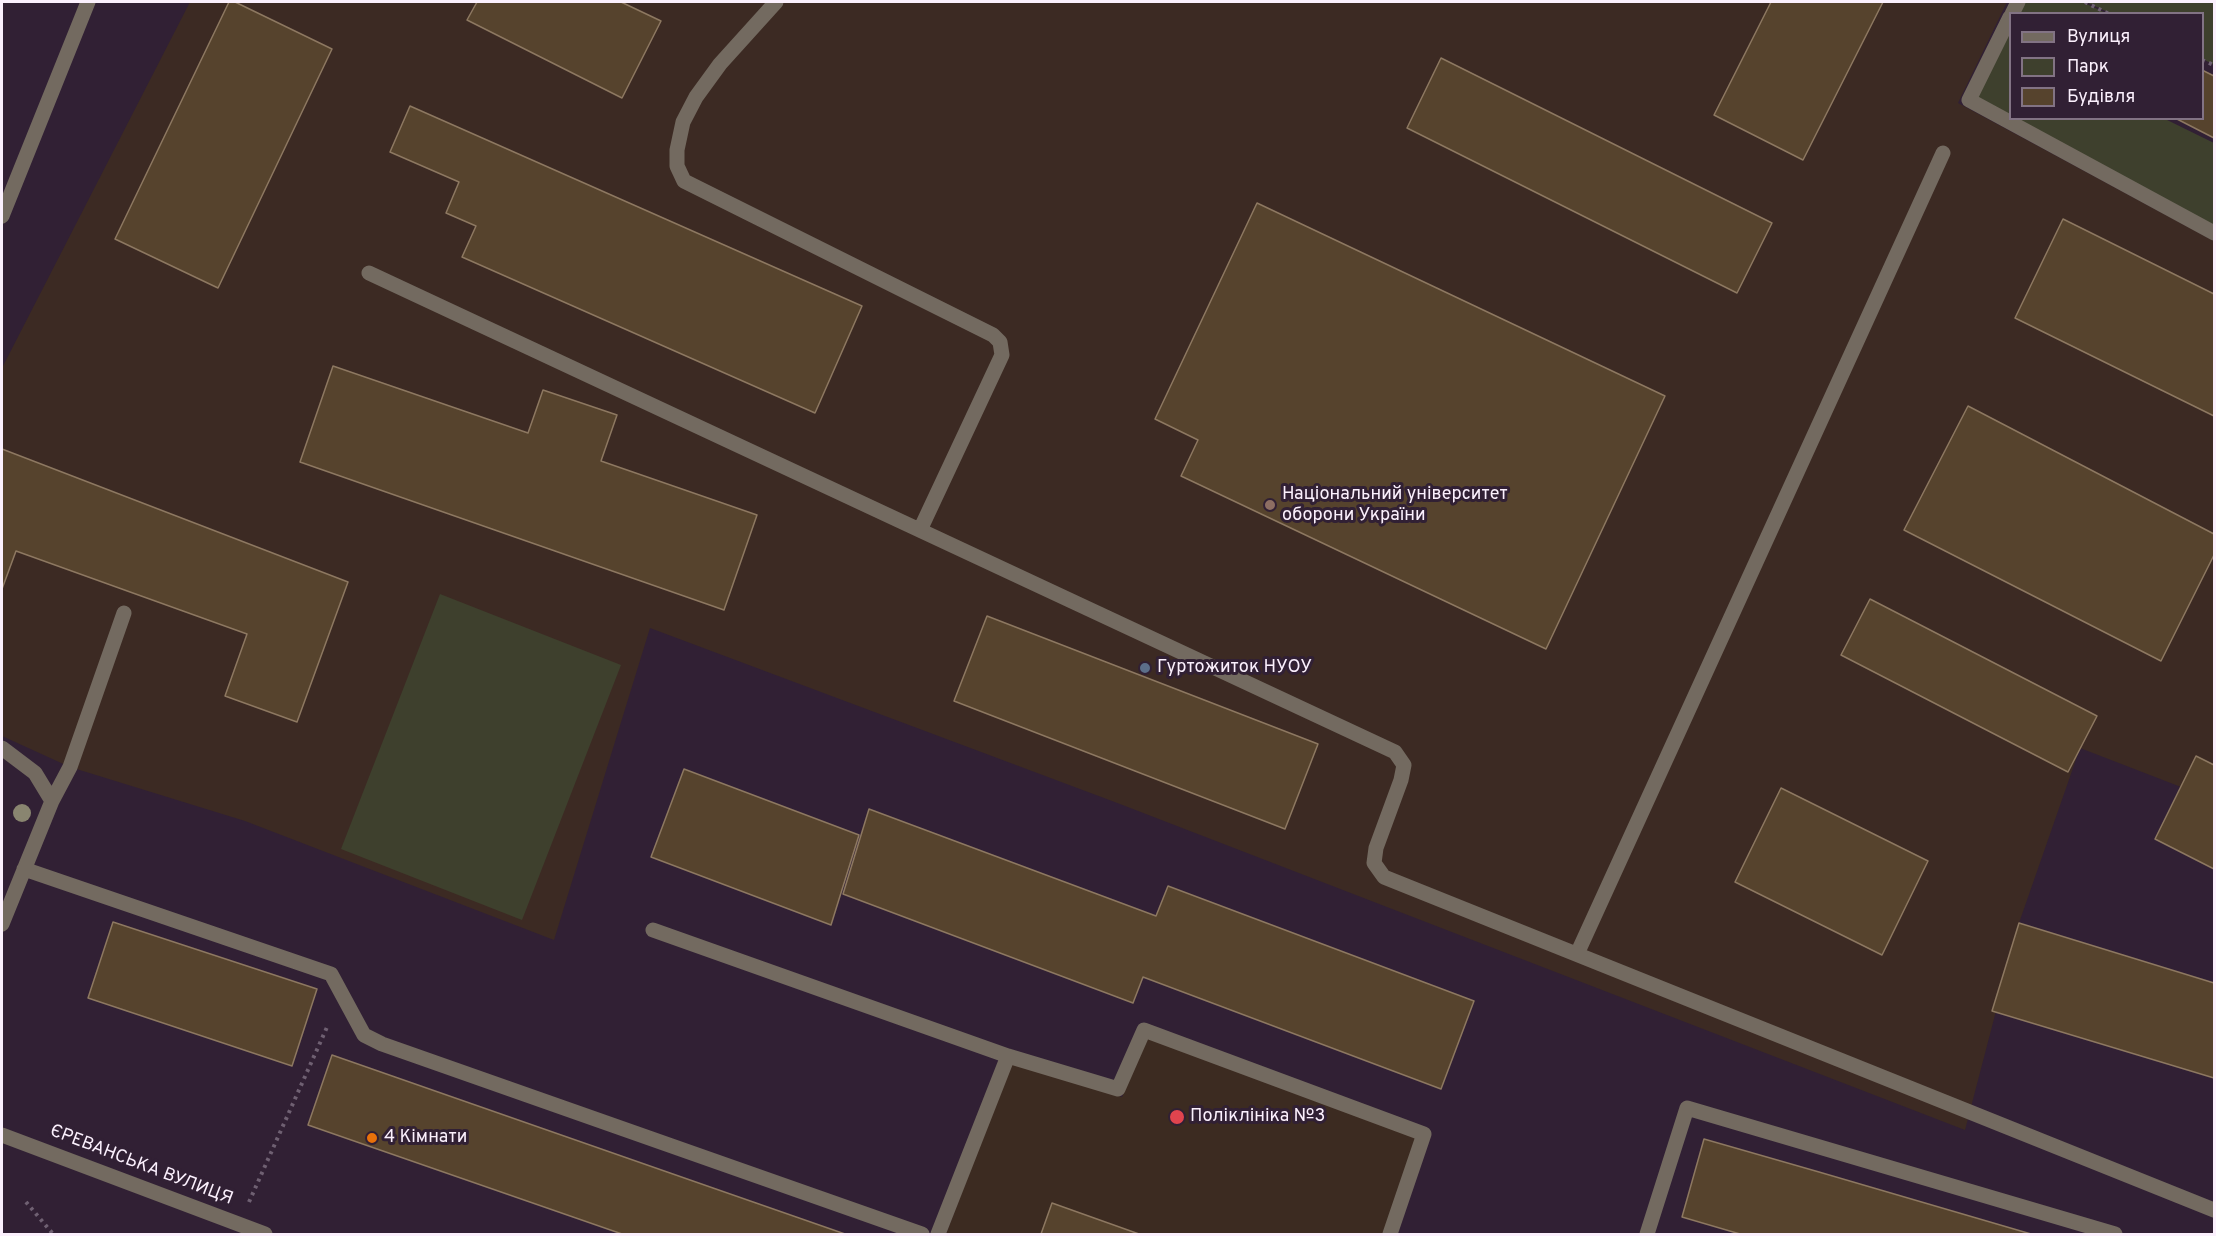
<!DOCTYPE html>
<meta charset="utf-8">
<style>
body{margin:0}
#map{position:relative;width:2216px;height:1236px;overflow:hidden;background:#312034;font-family:Overpass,sans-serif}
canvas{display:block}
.frame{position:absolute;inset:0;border:3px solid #fbf0fd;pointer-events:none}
.legend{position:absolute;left:2009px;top:12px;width:195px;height:108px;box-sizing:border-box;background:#312034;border:2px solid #827384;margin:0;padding:8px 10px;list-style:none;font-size:18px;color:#fbf0fd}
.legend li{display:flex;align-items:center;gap:12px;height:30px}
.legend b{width:30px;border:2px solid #827384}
</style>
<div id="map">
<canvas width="2216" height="1236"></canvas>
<div class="frame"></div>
<ul class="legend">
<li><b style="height:8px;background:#736a60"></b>Вулиця</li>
<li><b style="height:16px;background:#3e402d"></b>Парк</li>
<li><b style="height:16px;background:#56432d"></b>Будівля</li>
</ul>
</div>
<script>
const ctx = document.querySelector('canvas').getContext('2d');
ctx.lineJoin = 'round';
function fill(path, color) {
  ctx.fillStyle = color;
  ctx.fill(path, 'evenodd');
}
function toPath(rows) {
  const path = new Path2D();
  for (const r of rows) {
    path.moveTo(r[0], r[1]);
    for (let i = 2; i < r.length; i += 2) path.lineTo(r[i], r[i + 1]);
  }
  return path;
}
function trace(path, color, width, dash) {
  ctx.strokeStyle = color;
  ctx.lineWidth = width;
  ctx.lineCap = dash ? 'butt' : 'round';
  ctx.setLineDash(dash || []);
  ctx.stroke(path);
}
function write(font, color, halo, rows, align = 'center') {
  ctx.font = font + ' Overpass,sans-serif';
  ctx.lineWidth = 6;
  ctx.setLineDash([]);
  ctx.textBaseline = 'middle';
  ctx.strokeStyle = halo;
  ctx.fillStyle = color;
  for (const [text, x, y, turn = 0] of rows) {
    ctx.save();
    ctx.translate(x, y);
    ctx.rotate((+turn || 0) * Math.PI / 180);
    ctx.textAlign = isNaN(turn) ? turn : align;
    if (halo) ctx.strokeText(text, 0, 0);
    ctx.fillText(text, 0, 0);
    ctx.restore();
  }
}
const education = toPath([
 [190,2,2007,2,1958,103,2214,241,2214,765,2196,756,2181,787,2080,748,2019,923,1965,1130,1120,804,650,628,554,940,245,821,70,767,2,736,2,368]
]);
const medical = toPath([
 [1147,1038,1419,1137,1384,1234,946,1234,1011,1063,1122,1097]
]);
const green = toPath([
 [2023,2,2082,2,2106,13,2017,14],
 [2086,2,2214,2,2214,65,2203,59,2202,14,2110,13],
 [2010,26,2010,118,2165,119,2214,143,2214,231,1972,101],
 [440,594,621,665,522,920,341,849]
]);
const building = toPath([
 [229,2,235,2,332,49,218,288,115,239,229,2],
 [477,2,621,2,661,21,622,98,467,20,477,2],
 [1771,2,1883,2,1803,160,1714,115,1771,2],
 [1441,58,1772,223,1737,293,1407,128,1441,58],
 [2202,70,2214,76,2214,138,2175,118,2202,118,2202,70],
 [410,106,862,306,815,413,462,257,476,226,446,213,459,182,390,152,410,106],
 [1257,203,1665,396,1546,649,1181,476,1198,440,1155,419,1257,203],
 [2063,219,2214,294,2214,416,2015,318,2063,219],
 [333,366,528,433,543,390,617,415,601,461,757,515,724,610,300,462,333,366],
 [1968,406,2214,534,2214,555,2161,661,1904,530,1968,406],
 [2,449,348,582,297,722,225,696,247,634,16,551,2,589,2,449],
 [1870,599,2097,716,2068,772,1841,655,1870,599],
 [987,616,1318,744,1285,829,954,701,987,616],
 [2196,756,2214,765,2214,869,2155,839,2196,756],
 [684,769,859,835,831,925,651,857,684,769],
 [1781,788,1928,861,1882,955,1735,882,1781,788],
 [869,809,1156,916,1168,886,1474,1001,1441,1089,1143,977,1133,1003,843,894,869,809],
 [113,922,317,989,292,1066,88,998,113,922],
 [2019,923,2214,983,2214,1078,1992,1011,2019,923],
 [332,1055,713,1188,845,1234,622,1234,308,1125,332,1055],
 [1704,1139,1819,1172,2031,1234,1740,1234,1682,1217,1704,1139],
 [1052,1203,1139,1234,1041,1234,1052,1203]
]);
const path = toPath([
 [2085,2,2109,14],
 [2202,60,2214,65],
 [26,1202,53,1234],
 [249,1202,328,1025]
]);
const lane = toPath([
 [776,2,720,64,696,97,683,122,677,150,677,166,684,181,993,335,1000,342,1002,355,920,530],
 [2012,14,2018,2],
 [2010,17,1969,100,2214,233],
 [2,216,88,2],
 [369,273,1395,752,1404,765,1401,780,1376,848,1374,863,1384,877,2214,1210],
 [2,748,35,773,52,801,2,924],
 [52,801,70,767,124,613],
 [24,869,331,974,364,1035,382,1044,922,1234],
 [653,930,1008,1056,1118,1089,1144,1030,1424,1134,1390,1234],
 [1577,954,1943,153],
 [938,1234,1008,1056],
 [1647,1234,1687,1108,2115,1234]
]);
const street = toPath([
 [2,1135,265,1234]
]);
const trees = [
 [22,813]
];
const markers = [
 [1270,505,6,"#8d6e63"],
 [1145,668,6,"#5c6f8a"],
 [1177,1117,8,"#e0444e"],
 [372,1138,6,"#e8710a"]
];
const poiNames = [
 ["Національний університет",1282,495],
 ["оборони України",1282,516],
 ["Гуртожиток НУОУ",1157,668],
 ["Поліклініка №3",1190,1117],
 ["4 Кімнати",384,1138]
];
const streetNames = [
 ["ЄРЕВАНСЬКА ВУЛИЦЯ",141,1166,21]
];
fill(education, '#3c2a23');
fill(medical, '#3c2b21');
fill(green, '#3e402d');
fill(building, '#56432d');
trace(building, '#8d7861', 1.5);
trace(path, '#6f6072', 4, [3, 4.5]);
trace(lane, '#736a60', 15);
trace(street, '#736a60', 15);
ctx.fillStyle = '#898570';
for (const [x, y] of trees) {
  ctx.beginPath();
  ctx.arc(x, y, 9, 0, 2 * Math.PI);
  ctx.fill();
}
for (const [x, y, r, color] of markers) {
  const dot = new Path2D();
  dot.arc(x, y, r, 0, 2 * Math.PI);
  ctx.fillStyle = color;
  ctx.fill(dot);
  trace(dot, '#312034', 2);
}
write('18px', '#fbf0fd', '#312034', poiNames, 'left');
write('18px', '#fbf0fd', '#312034', streetNames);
</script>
